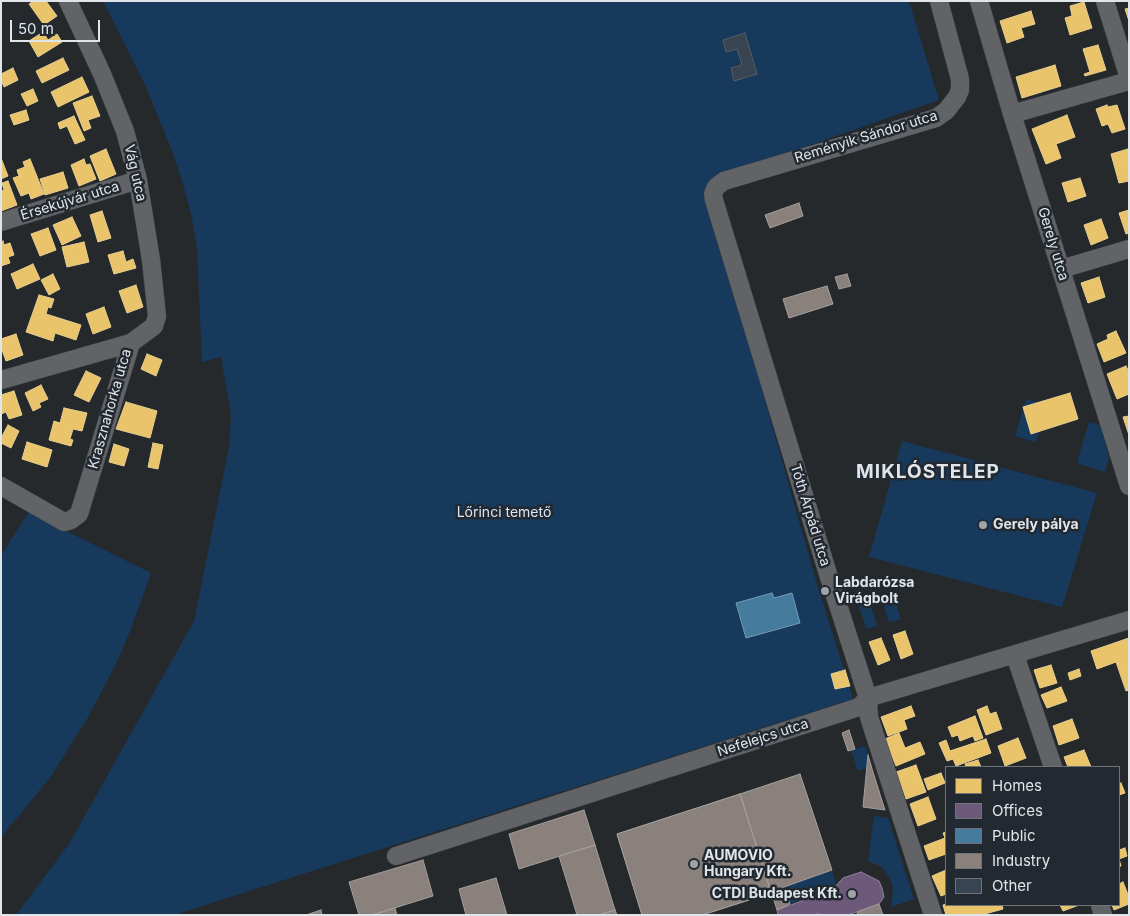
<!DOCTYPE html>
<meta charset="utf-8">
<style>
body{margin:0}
#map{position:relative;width:1130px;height:916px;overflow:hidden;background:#26292c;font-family:Inter,sans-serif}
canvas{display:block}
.frame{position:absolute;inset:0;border:2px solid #e0e5ea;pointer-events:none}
.legend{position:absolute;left:945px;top:766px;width:175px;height:140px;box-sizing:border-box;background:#222930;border:1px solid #6e747a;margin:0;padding:6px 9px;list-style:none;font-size:15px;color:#e0e5ea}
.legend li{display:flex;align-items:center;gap:10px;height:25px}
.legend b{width:25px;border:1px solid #6e747a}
.scale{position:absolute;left:10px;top:20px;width:90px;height:22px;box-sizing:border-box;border:2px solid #e0e5ea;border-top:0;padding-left:6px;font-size:15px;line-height:18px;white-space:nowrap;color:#e0e5ea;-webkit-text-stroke:4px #222930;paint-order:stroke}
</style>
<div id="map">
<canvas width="1130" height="916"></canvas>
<div class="frame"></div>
<ul class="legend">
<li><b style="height:14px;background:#e9c46a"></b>Homes</li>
<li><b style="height:14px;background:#6d597a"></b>Offices</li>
<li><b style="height:14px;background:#457b9d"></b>Public</li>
<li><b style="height:14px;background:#8a817c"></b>Industry</li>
<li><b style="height:14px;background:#384451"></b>Other</li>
</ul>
<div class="scale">50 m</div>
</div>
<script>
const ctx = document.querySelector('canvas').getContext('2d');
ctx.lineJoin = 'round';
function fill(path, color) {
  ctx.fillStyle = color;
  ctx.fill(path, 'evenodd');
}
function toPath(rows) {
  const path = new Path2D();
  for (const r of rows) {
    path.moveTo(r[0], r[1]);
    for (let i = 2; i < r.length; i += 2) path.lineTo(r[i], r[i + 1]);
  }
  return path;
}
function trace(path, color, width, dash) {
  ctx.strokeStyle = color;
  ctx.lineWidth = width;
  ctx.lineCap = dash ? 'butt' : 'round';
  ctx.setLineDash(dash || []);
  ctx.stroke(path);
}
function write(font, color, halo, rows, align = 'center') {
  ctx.font = font + ' Inter,sans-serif';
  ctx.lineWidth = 5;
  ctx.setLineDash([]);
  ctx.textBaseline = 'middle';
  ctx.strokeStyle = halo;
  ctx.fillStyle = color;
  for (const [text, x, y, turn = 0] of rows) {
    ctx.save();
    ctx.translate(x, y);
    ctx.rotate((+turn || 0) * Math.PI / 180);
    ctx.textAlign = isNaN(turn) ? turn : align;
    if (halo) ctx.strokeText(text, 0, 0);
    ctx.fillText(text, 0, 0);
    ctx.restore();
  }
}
const green = toPath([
 [103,1,909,1,939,100,722,176,707,196,815,577,853,699,174,915,16,915,69,844,194,621,229,447,231,415,221,357,202,362,197,248,191,213,183,184,171,148,145,85],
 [1026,399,1047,405,1036,442,1015,436],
 [1089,422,1100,425,1109,457,1105,472,1077,463],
 [902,441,1097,493,1062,607,869,557],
 [30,510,60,528,151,573,131,629,116,664,87,719,51,776,31,801,1,837,1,555],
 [893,596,901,619,889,622,882,599],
 [870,603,877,626,866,629,859,606],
 [865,746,868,755,867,768,858,771,851,750],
 [874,816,888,818,914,899,891,907,893,889,890,878,882,867,868,861],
 [832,870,836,884,832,890,790,904,784,887]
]);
const homes = toPath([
 [34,1,46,1,57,16,44,25,29,4,34,1],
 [1084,2,1092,28,1070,35,1065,18,1072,16,1070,6,1084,2],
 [1129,8,1129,21,1125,9,1129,8],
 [1031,11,1035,24,1021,28,1024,37,1007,43,1000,21,1031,11],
 [43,32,48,40,57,34,62,42,38,57,29,41,43,32],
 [1098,45,1106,70,1085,76,1084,74,1090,72,1083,49,1098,45],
 [63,58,69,70,42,83,36,71,63,58],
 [1055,65,1061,86,1022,98,1016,77,1055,65],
 [13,68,18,80,4,87,1,80,1,74,13,68],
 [82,77,89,92,58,107,51,92,82,77],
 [33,89,38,101,27,106,21,94,33,89],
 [92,96,100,116,88,120,91,128,84,131,73,103,92,96],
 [1107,105,1108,107,1117,105,1125,129,1112,133,1108,124,1102,126,1096,109,1107,105],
 [26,110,29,120,14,125,10,115,26,110],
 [1067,115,1075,137,1056,144,1061,158,1046,164,1032,129,1067,115],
 [74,116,85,140,75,144,67,126,60,129,58,123,74,116],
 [106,149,116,174,100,181,90,156,106,149],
 [1128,149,1129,181,1119,183,1111,154,1128,149],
 [1,158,8,176,1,179,1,158],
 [30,159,44,194,31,199,29,193,21,196,13,178,19,176,17,170,25,167,23,162,30,159],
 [84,159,86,165,90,164,96,179,79,186,71,165,84,159],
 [63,172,68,188,45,195,40,179,63,172],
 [1080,178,1086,196,1068,202,1062,183,1080,178],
 [8,181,17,205,1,211,1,191,4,190,2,183,8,181],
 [1129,210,1129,233,1126,234,1119,213,1129,210],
 [102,211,111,238,98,242,90,215,102,211],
 [72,217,81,236,62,245,53,225,72,217],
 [1101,219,1108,238,1091,245,1084,225,1101,219],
 [48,228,56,250,40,256,31,234,48,228],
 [3,241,4,245,10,243,14,255,8,257,10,263,1,266,1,242,3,241],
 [84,242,89,262,67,267,62,247,84,242],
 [123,251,126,262,133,259,136,268,114,274,108,255,123,251],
 [33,264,40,279,17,289,11,274,33,264],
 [53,274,60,289,49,295,41,280,53,274],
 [1099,277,1105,297,1088,303,1081,283,1099,277],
 [136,285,143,307,127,313,119,291,136,285],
 [39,295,54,299,51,308,48,307,46,314,81,325,76,340,55,333,53,341,26,332,39,295],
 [104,307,111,327,93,334,86,314,104,307],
 [1116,331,1126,353,1104,362,1097,344,1108,339,1107,335,1116,331],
 [16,334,23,355,6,361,1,347,1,339,16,334],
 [147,354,162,360,156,376,141,369,147,354],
 [1126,366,1129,372,1129,394,1117,399,1107,374,1126,366],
 [86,371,101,378,89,402,74,395,86,371],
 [41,385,48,399,39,403,41,407,33,411,25,393,41,385],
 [14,391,22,415,9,419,6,412,1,414,1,395,14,391],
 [1070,393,1078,419,1031,434,1023,407,1070,393],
 [126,402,157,411,150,438,116,429,126,402],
 [64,408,87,413,82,431,73,429,70,439,73,440,71,446,49,440,54,421,60,423,64,408],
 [1129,416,1129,435,1123,417,1129,416],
 [8,425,19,431,11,448,1,443,1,438,8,425],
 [27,442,52,450,47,467,22,459,27,442],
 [153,443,163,445,158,469,148,467,153,443],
 [114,444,129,449,124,466,109,462,114,444],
 [905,631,913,654,901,659,893,635,905,631],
 [881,638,890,660,878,665,869,642,881,638],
 [1129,638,1129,662,1127,662,1129,666,1129,690,1126,691,1116,662,1097,669,1091,651,1129,638],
 [1051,665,1057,683,1040,688,1034,670,1051,665],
 [1079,669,1081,676,1070,680,1068,673,1079,669],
 [845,670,850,686,835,689,831,674,845,670],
 [1061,687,1067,701,1047,708,1041,695,1061,687],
 [911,706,915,716,904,720,907,729,888,736,881,717,911,706],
 [987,706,990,714,996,712,1002,729,986,735,977,710,987,706],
 [975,716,983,738,975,741,973,736,960,741,958,735,952,737,948,727,975,716],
 [1072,719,1079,738,1059,745,1053,726,1072,719],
 [899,733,905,748,920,742,925,754,896,766,885,739,899,733],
 [1018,738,1026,758,1005,766,998,746,1018,738],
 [986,739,991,753,956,766,953,759,947,761,939,743,946,740,950,751,986,739],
 [1084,750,1091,767,1068,767,1064,757,1084,750],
 [978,760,981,767,966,767,965,764,978,760],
 [916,765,926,792,906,799,896,772,916,765],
 [941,773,945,783,928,790,924,779,941,773],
 [1121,783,1125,793,1119,795,1119,784,1121,783],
 [928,797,936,819,918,826,910,804,928,797],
 [946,832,946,854,929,860,924,846,945,838,943,833,946,832],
 [1125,848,1127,856,1119,859,1121,866,1119,867,1119,850,1125,848],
 [946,870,946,894,941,896,932,876,946,870],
 [1123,882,1129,897,1129,904,1114,910,1112,905,1119,905,1119,884,1123,882],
 [946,904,1002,905,1003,909,981,915,946,915,943,905,946,904],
 [1060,905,1079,905,1063,911,1060,905]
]);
const offices = toPath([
 [740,794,771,893,702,915,642,915,617,834,740,794],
 [861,872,879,881,882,888,884,897,879,904,848,915,819,915,819,913,814,915,778,915,777,910,832,890,843,878,861,872]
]);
const public = toPath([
 [772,593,774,598,792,593,800,623,746,638,736,603,772,593]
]);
const industry = toPath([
 [799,203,803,216,770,228,765,215,799,203],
 [847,274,851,286,839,289,835,277,847,274],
 [827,286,833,304,789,318,783,299,827,286],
 [849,730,855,749,848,751,842,733,849,730],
 [868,755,873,772,885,810,863,807,868,755],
 [800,774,832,870,784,887,790,904,777,910,740,794,800,774],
 [740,794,771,893,702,915,642,915,617,834,740,794],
 [584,810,595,845,519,869,509,834,584,810],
 [595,845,615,910,599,915,577,915,559,856,595,845],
 [423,860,433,896,372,915,359,915,349,882,423,860],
 [496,878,507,915,466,915,459,889,496,878],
 [879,904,883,915,858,915,857,912,879,904],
 [395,908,397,915,372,915,395,908],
 [321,910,322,915,306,915,321,910],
 [615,910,617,915,599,915,615,910]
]);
const building = toPath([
 [745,33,757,74,734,81,731,68,742,65,737,49,726,52,723,40,745,33]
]);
const minor = toPath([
 [979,1,1012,114,1129,486],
 [1105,1,1129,78],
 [1012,114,1129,81],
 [1,222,138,180],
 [1061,269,1129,249],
 [1,380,131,343,154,326,157,316,151,260,138,180,125,131,102,74,68,1],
 [1,486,64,522,71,520,79,514,131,343],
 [1015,655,1053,767],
 [396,856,859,707,868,698,1129,620],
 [1100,905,1103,915],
 [933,915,869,717,868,698,828,574,714,200,713,194,716,187,724,181,936,118,946,111,957,97,960,90,960,79,939,1]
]);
const markers = [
 [983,525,5,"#9fa3a8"],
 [825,591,5,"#9fa3a8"],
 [694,864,5,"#9fa3a8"],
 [852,894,5,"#9fa3a8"]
];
const streetNames = [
 ["Reményik Sándor utca",866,137,-17],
 ["Vág utca",135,173,77],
 ["Érsekújvár utca",70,201,-17],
 ["Gerely utca",1053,244,73],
 ["Krasznahorka utca",110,409,-74],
 ["Tóth Árpád utca",810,515,73],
 ["Nefelejcs utca",763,738,-18]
];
const parkNames = [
 ["Lőrinci temető",504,513]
];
const poiNames = [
 ["Gerely pálya",993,525],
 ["Labdarózsa",835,583],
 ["Virágbolt",835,599],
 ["AUMOVIO",704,856],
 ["Hungary Kft.",704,872],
 ["CTDI Budapest Kft.",842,894,"right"]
];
const districtNames = [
 ["MIKLÓSTELEP",928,472]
];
fill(green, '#16395c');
fill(homes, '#e9c46a');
trace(homes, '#e6ce90', 1);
fill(offices, '#6d597a');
trace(offices, '#90839c', 1);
fill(public, '#457b9d');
trace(public, '#749bb4', 1);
fill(industry, '#8a817c');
trace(industry, '#a49f9d', 1);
fill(building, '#384451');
trace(building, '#5a5d60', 1);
trace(minor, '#414448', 19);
trace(minor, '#616366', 18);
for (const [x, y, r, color] of markers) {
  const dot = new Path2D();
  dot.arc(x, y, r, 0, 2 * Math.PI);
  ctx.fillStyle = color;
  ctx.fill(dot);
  trace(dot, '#222930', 2);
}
write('14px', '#e0e5ea', '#222930', streetNames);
write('14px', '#d7e6f7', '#222930', parkNames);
write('bold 14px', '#e0e5ea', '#222930', poiNames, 'left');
ctx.letterSpacing = '1px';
write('bold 19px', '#e0e5ea', '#222930', districtNames);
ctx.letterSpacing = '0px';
</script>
